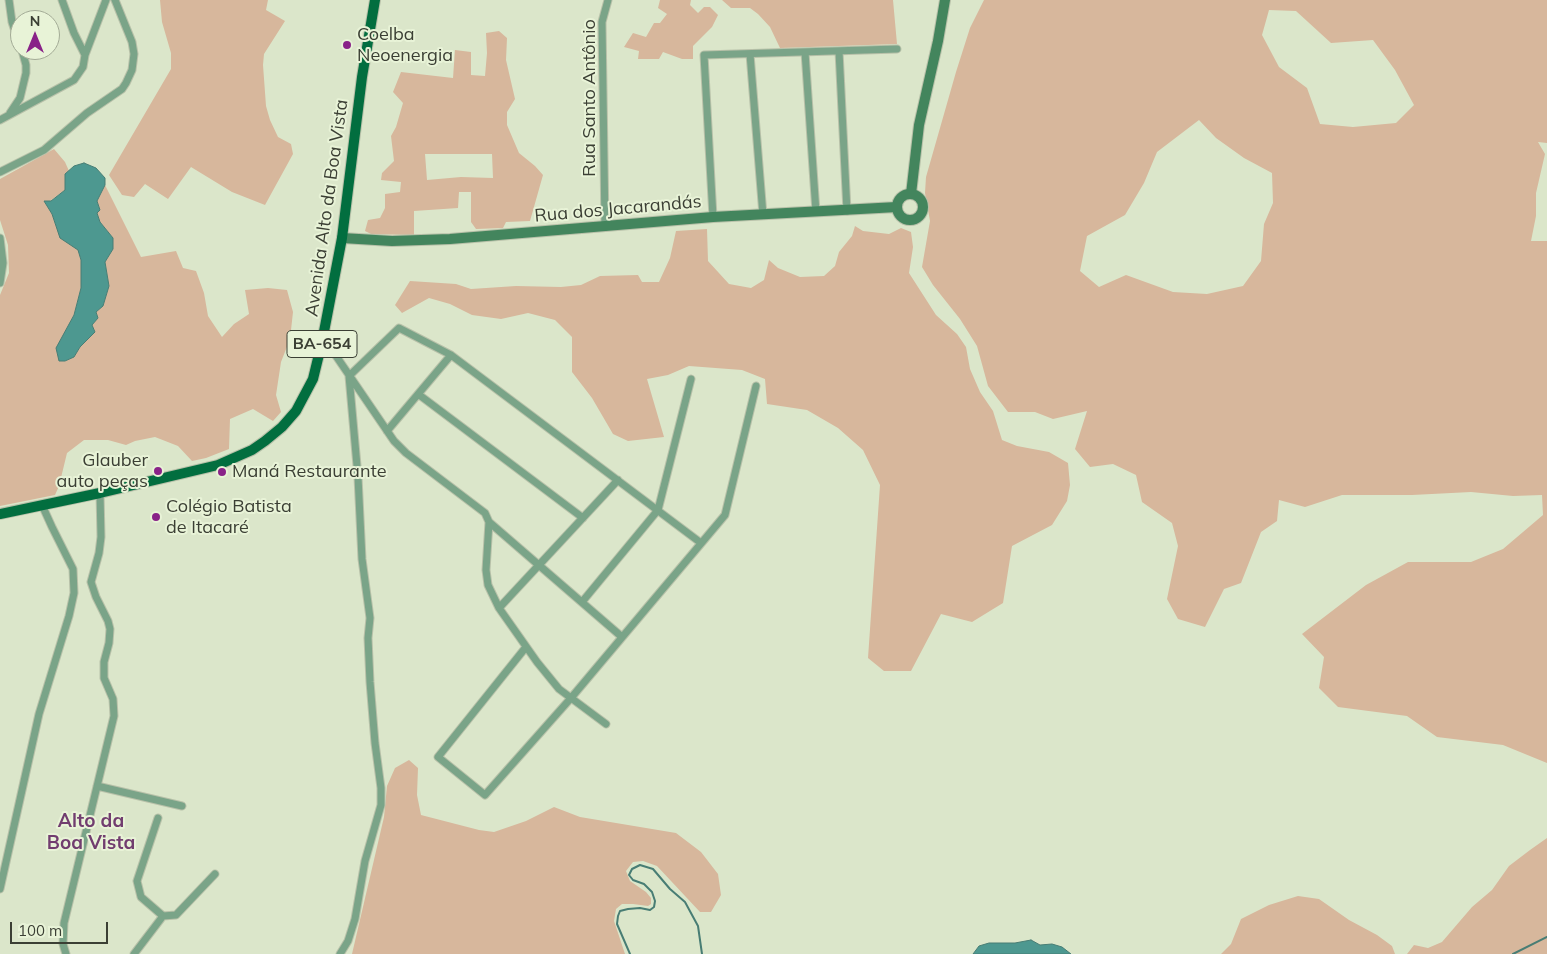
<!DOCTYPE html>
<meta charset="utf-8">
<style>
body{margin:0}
#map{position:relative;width:1547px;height:954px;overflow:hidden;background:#dbe6ca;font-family:Mulish,sans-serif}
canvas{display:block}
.north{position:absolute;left:10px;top:10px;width:50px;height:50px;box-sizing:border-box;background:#e8f3d7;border:1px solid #a3ab96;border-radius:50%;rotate:0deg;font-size:14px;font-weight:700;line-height:20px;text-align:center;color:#3b3f34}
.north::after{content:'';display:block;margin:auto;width:18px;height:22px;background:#892288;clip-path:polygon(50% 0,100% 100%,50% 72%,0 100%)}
.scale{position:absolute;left:10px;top:922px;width:98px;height:22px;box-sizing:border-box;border:2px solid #3b3f34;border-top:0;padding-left:6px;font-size:15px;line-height:18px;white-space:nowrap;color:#3b3f34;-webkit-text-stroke:4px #e8f3d7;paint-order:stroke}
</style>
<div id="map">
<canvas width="1547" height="954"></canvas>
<div class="north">N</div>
<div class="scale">100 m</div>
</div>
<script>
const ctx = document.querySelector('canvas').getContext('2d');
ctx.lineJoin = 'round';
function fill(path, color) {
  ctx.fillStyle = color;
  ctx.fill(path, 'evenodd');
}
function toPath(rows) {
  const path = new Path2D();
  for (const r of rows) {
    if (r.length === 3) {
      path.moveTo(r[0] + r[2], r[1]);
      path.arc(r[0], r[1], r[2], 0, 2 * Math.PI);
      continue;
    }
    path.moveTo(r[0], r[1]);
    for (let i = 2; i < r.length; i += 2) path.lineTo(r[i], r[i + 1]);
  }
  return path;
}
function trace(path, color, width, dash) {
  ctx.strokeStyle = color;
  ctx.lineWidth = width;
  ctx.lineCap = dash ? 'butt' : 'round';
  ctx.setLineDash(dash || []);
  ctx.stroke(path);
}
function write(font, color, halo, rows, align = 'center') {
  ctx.font = font + ' Mulish,sans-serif';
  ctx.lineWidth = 4;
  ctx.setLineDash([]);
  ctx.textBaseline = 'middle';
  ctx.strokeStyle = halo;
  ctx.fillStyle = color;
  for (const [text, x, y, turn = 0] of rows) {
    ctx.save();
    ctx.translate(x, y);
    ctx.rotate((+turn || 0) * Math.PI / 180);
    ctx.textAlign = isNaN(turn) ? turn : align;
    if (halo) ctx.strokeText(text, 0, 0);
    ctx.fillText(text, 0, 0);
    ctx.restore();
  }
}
const green = toPath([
 [160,0,268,0,266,10,285,21,264,54,263,65,266,106,270,120,278,137,291,144,293,154,265,205,232,192,191,167,168,199,145,184,134,197,122,195,109,175,171,69,171,53,162,22],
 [660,0,691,0,690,5,698,13,704,7,710,7,718,15,712,27,693,46,693,59,682,59,663,52,659,59,638,59,639,51,624,47,633,33,646,37,654,23,660,23,667,14,658,8],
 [722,0,893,0,897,44,780,48,770,27,758,14,750,8,731,8],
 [984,0,1547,0,1547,143,1538,142,1545,154,1536,193,1536,216,1531,241,1547,241,1547,763,1503,745,1437,737,1407,716,1338,707,1319,688,1324,657,1302,634,1366,585,1408,562,1471,562,1503,549,1543,515,1542,495,1513,496,1471,492,1412,495,1342,495,1305,507,1279,500,1277,521,1261,532,1241,583,1224,589,1205,627,1178,619,1167,599,1178,546,1172,523,1142,502,1136,475,1113,464,1090,467,1075,449,1087,411,1053,419,1035,412,1008,412,988,386,977,346,960,319,933,285,922,267,930,221,925,193,926,177,956,72,970,28],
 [1269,10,1296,11,1331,43,1373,40,1395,70,1414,105,1396,123,1353,127,1320,124,1307,88,1279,67,1262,35],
 [1199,120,1216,138,1244,158,1272,173,1273,203,1264,224,1261,261,1243,286,1207,294,1173,292,1126,275,1099,287,1080,271,1087,236,1125,215,1144,183,1157,152],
 [499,31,507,38,506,60,515,99,507,112,507,125,519,153,535,166,543,175,530,221,506,222,503,228,476,229,471,222,471,192,459,192,458,208,414,211,414,235,371,234,365,231,368,220,380,218,385,208,385,194,400,192,401,182,381,180,382,173,394,161,391,136,396,127,403,103,393,92,401,72,453,78,455,50,471,52,471,75,485,76,487,53,486,33],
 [425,154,492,154,493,178,461,177,427,180],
 [54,149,65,162,69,171,65,174,65,190,50,201,45,202,52,214,56,226,67,242,79,250,81,260,82,277,81,288,74,315,60,344,65,361,74,357,80,347,95,332,92,325,98,318,96,312,103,306,109,286,105,262,113,249,113,238,100,222,97,213,100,210,97,201,105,185,141,257,176,251,183,268,196,271,204,293,208,316,222,337,234,324,249,314,245,290,268,288,287,290,293,312,290,339,281,362,276,395,281,412,273,421,253,409,230,419,229,449,206,458,192,461,178,446,155,437,135,441,126,445,108,440,84,440,67,453,59,486,55,495,0,506,0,295,9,273,8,245,0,220,0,179],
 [855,226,863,231,889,234,901,228,911,232,913,247,909,273,936,315,957,334,966,347,970,369,980,392,993,411,1002,440,1017,446,1049,452,1068,463,1070,485,1067,501,1052,525,1012,546,1003,603,972,622,941,614,911,671,884,671,868,658,880,485,863,450,838,428,807,410,767,404,765,379,742,370,689,366,668,375,647,379,664,437,628,441,613,434,592,398,572,372,572,337,555,320,528,313,501,319,472,315,450,304,429,298,402,313,395,305,410,281,456,284,471,289,516,286,561,287,581,285,600,276,638,275,642,282,659,282,670,258,676,231,707,229,708,261,729,284,751,288,764,280,769,260,778,268,800,277,824,276,835,266,839,252,852,236],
 [409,760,418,768,417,795,421,815,479,830,494,832,526,821,554,807,580,817,676,833,701,852,718,874,721,895,711,912,700,912,657,866,643,861,633,862,626,871,630,881,646,892,651,898,651,904,648,906,633,904,622,904,616,909,614,921,625,954,352,954,384,817,387,786,395,768],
 [1547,838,1547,954,1407,954,1414,945,1428,948,1442,942,1472,907,1492,890,1509,866,1530,850],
 [1298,896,1319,899,1349,920,1377,935,1392,946,1395,954,1221,954,1231,944,1241,919,1269,905]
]);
const water = toPath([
 [84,163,96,168,105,178,105,185,97,201,100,210,97,213,100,222,113,238,113,249,105,262,109,286,103,306,96,312,98,318,92,325,95,332,80,347,74,357,65,361,59,361,56,348,74,315,81,288,81,260,78,250,60,238,52,214,44,201,51,201,65,190,65,174,74,166,84,163],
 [1031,940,1040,945,1052,944,1062,947,1071,954,973,954,979,946,989,943,1015,943,1031,940]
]);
const stream = toPath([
 [630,954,617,924,618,916,620,911,628,909,640,908,650,910,654,907,655,901,652,892,644,884,633,880,629,875,632,869,640,865,653,869,670,889,685,902,698,926,702,954],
 [1513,954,1547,937]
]);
const street = toPath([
 [9,0,12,22,20,46],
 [62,0,74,33,85,55],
 [839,51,847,211],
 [805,52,816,212],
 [750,54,763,215],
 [10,113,20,98,26,73,26,65,22,50],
 [0,120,74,80,83,67,85,55,106,0],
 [0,172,44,150,87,113,122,89,126,83,132,70,134,54,132,42,115,0],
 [713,217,704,55,897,49],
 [605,227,602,22,608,0],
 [0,238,3,263,0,283],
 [322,342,332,350,394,441,406,453,485,513,489,522,486,570,488,585,499,608,537,662,559,689,606,724],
 [418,394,583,518],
 [387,431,451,355],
 [489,522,622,637],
 [582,602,658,510,691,379],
 [499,608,618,480],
 [526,647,438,757,485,795,571,698,725,515,756,386],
 [97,786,182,806],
 [0,889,39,714,69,616,74,593,73,569,52,527,42,505],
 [163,916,176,915,215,874],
 [66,954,63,944,64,923,114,716,113,699,104,678,104,662,109,643,110,629,108,621,96,597,91,582,99,553,101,537,100,493],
 [134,954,163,916,141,897,137,881,158,818],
 [340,954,348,941,355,919,365,861,381,805,381,788,375,743,370,682,368,638,370,618,362,559,358,477,349,376,399,328,451,355,701,543]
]);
const secondary = toPath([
 [910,207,13],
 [911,194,919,125,938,41,945,0],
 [342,238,392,241,450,239,713,217,897,207]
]);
const primary = toPath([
 [0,514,100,493,218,465,252,450,265,441,282,427,296,411,313,379,322,342,342,238,362,77,375,0]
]);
const markers = [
 [347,45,5,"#892288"],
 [158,471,5,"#892288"],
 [222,472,5,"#892288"],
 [156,517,5,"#892288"]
];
const shields = [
 [322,344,70]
];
const shieldNames = [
 ["BA-654",322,344]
];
const poiNames = [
 ["Coelba",357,35],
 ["Neoenergia",357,56],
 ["Glauber",148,461,"right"],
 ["auto peças",148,482,"right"],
 ["Maná Restaurante",232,472],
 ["Colégio Batista",166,507],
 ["de Itacaré",166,528]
];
const streetNames = [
 ["Rua Santo Antônio",590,98,-90],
 ["Avenida Alto da Boa Vista",327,208,-82],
 ["Rua dos Jacarandás",618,209,-5]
];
const neighbourhoodNames = [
 ["Alto da",91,821],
 ["Boa Vista",91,843]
];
fill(green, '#d7b79c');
fill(water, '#4d9890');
trace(water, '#487d74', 1);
trace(stream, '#487d74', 2);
trace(street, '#b8c1a9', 9);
trace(secondary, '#b8c1a9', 12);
trace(primary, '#b8c1a9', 12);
trace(street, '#7aa488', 7);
trace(secondary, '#43855d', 10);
trace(primary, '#026e3f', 10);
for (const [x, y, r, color] of markers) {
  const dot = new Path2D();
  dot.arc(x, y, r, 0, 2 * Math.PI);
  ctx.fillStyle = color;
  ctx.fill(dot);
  trace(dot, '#e8f3d7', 2);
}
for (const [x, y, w] of shields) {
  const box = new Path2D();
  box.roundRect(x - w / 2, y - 13.5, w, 27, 4);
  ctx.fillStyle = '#e8f3d7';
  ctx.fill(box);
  trace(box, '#3b3f34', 1);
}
write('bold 16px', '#3b3f34', null, shieldNames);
write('18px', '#3b3f34', '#e8f3d7', poiNames, 'left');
write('18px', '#3b3f34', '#e8f3d7', streetNames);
write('bold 19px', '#713d6f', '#e8f3d7', neighbourhoodNames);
</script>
